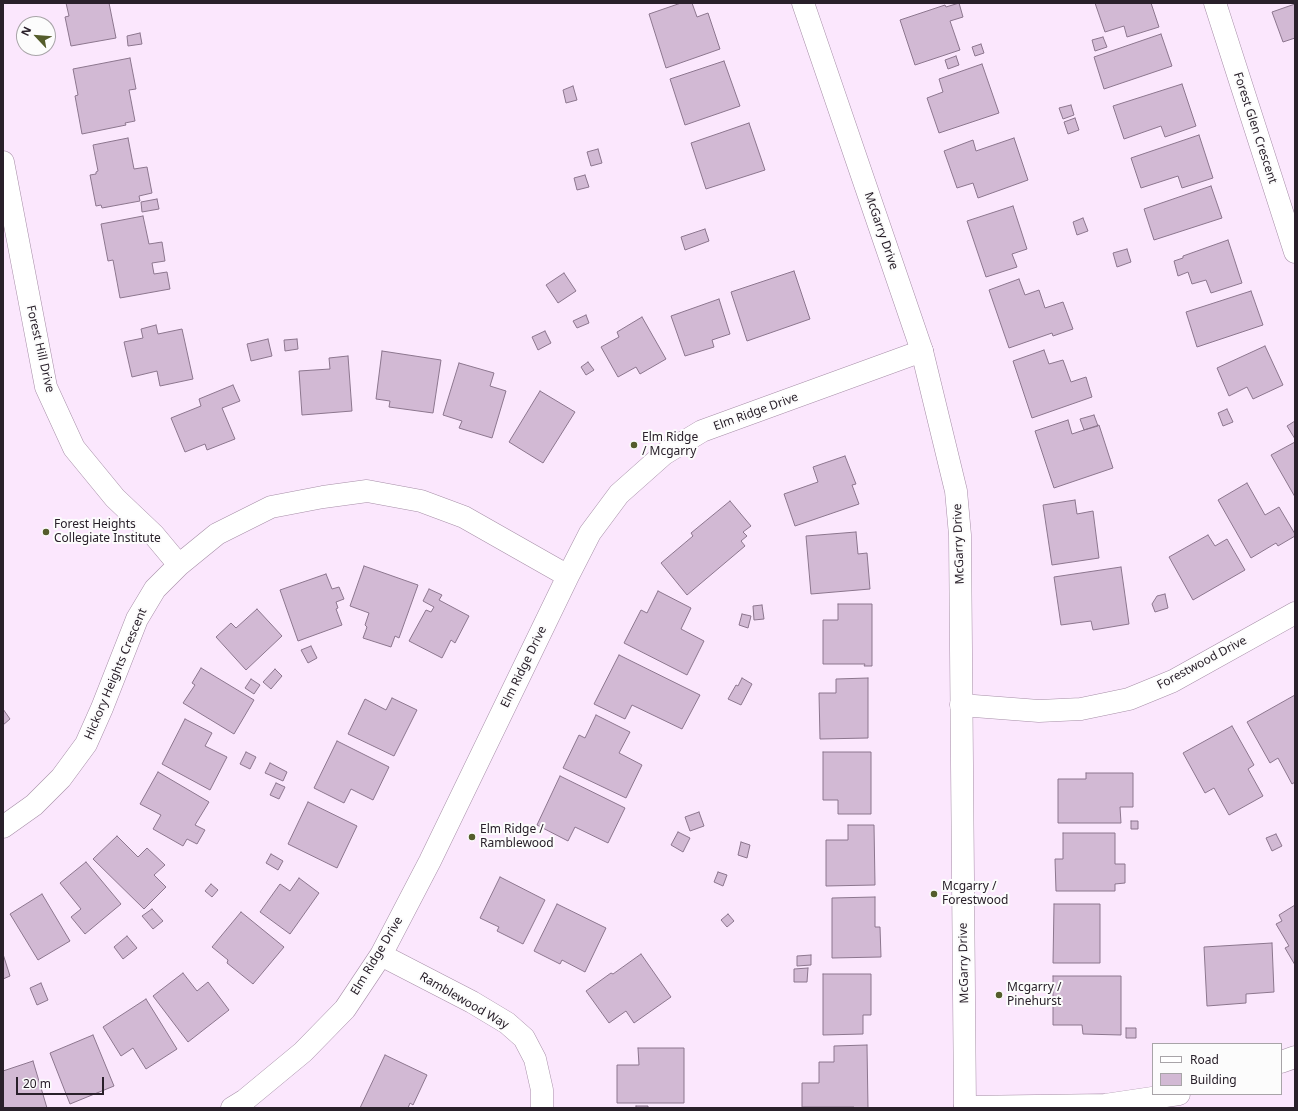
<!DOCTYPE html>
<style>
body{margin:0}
#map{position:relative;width:1298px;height:1111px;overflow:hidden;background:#fbe7fd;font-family:"Noto Sans",sans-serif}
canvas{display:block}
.frame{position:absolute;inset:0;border:4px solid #29202a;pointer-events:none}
.legend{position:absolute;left:1152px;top:1043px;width:130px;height:52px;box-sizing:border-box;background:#fcfcfc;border:1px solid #a8a4a8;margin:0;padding:5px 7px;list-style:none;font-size:12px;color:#29202a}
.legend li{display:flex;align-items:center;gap:8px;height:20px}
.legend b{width:20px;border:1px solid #a8a4a8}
.north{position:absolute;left:16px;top:16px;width:40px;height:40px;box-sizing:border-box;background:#fcfcfc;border:1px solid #a8a4a8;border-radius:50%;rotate:296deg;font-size:11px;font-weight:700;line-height:16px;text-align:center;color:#29202a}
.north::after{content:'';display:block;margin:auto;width:14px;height:18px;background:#545c2b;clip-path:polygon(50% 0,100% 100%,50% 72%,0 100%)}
.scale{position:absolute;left:16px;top:1077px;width:88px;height:18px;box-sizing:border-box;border:2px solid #29202a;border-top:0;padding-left:5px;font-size:12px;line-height:14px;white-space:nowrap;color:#29202a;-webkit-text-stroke:3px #fcfcfc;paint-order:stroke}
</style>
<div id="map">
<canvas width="1298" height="1111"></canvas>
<div class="frame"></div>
<ul class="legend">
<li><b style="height:5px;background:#fff"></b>Road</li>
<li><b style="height:11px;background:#d2b9d4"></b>Building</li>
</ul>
<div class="north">N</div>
<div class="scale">20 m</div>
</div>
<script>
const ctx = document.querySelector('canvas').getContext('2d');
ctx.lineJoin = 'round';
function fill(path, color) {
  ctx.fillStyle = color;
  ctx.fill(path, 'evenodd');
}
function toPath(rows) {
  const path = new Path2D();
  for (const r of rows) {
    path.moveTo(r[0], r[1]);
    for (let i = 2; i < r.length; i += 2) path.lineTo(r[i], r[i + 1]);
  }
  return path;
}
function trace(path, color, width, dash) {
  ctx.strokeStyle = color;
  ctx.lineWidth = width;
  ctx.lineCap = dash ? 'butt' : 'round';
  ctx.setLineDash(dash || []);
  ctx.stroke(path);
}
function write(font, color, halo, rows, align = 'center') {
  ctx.font = font + ' "Noto Sans",sans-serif';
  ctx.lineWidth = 4;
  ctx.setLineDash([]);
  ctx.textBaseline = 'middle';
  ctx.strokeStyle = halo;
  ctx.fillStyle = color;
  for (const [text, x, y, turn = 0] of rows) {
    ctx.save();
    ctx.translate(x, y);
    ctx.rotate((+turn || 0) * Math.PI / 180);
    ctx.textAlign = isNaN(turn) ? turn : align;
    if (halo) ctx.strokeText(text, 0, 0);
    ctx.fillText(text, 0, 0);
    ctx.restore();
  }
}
const building = toPath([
 [66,3,109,3,116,38,71,46,65,17,69,16,66,3],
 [681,3,692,3,697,17,708,13,720,49,666,68,649,14,681,3],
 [959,3,963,17,950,21,960,50,915,65,900,20,945,5,946,7,959,3],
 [1095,3,1151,3,1159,27,1127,37,1124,26,1105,32,1095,3],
 [1295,4,1295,38,1283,42,1272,12,1295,4],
 [140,33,142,44,128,46,127,36,140,33],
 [1161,34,1172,66,1104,89,1094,57,1161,34],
 [1103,37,1107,47,1095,51,1092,40,1103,37],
 [981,44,984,53,975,56,972,47,981,44],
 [956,56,959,65,948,69,945,60,956,56],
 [130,58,136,89,129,90,135,121,125,123,126,125,82,134,75,96,78,95,73,69,130,58],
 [724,61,740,106,685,125,670,79,724,61],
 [982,64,999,113,939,133,927,98,943,92,939,79,982,64],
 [1182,84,1196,126,1165,137,1161,126,1124,139,1113,106,1182,84],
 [573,86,577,100,566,103,563,90,573,86],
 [1071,105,1074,115,1063,119,1059,108,1071,105],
 [1075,118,1079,130,1068,134,1064,122,1075,118],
 [749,123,765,170,706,189,691,143,749,123],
 [1199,135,1213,178,1182,188,1178,176,1141,188,1131,158,1199,135],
 [128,138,134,169,147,167,152,193,139,196,140,201,102,208,101,205,96,206,90,175,96,174,96,172,98,171,93,145,128,138],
 [1014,138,1028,180,978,198,973,183,957,188,944,151,973,140,976,151,1014,138],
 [598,149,602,163,591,166,587,152,598,149],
 [585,175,589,187,577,190,574,178,585,175],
 [1211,186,1222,218,1154,240,1144,209,1211,186],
 [157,199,159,209,142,212,141,202,157,199],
 [1013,206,1027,249,1012,254,1017,267,986,277,967,221,1013,206],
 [143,216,149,244,162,242,165,261,152,263,154,274,167,272,170,289,120,298,113,260,108,261,101,224,143,216],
 [1083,218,1088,231,1077,235,1073,222,1083,218],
 [705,229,709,241,685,250,681,237,705,229],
 [1228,240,1242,283,1211,293,1206,280,1192,284,1188,272,1178,276,1174,261,1183,258,1183,256,1228,240],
 [1127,249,1131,262,1117,267,1113,253,1127,249],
 [794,271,810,319,747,341,731,292,794,271],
 [564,273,576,291,558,303,546,285,564,273],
 [1019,279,1025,295,1039,290,1045,308,1063,302,1073,329,1053,336,1052,333,1009,348,989,290,1019,279],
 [1251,291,1263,325,1197,347,1186,312,1251,291],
 [719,299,730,334,712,340,714,347,685,356,671,316,719,299],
 [586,315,589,323,577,328,573,321,586,315],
 [642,317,666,359,640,374,636,367,618,377,601,347,619,337,617,332,642,317],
 [156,325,158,334,182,329,193,379,160,386,157,371,132,377,124,342,143,338,141,329,156,325],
 [545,331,551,343,538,350,532,337,545,331],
 [268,339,272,356,251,361,247,344,268,339],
 [297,339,298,349,285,351,284,340,297,339],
 [1265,346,1283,385,1253,399,1247,387,1229,396,1217,368,1265,346],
 [1044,350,1049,364,1063,360,1071,382,1086,377,1092,397,1032,418,1013,361,1044,350],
 [382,351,441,360,433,413,389,407,390,401,376,399,382,351],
 [348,356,352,411,302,415,299,371,330,369,329,358,348,356],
 [588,362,594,370,586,375,581,367,588,362],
 [459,363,494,373,490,386,506,391,492,438,459,428,462,421,443,415,459,363],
 [233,385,240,401,222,408,235,439,207,450,205,444,185,452,171,418,201,406,199,399,233,385],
 [540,391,575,412,543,463,509,442,540,391],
 [1227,409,1233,422,1223,426,1218,413,1227,409],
 [1094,415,1098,426,1084,430,1080,419,1094,415],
 [1068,420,1072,434,1099,425,1113,468,1054,488,1035,431,1068,420],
 [1295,421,1295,439,1287,426,1295,421],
 [1295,442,1295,497,1271,455,1295,442],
 [845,456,856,484,852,485,859,504,795,526,784,494,818,482,813,467,845,456],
 [1247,483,1265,515,1279,507,1295,534,1295,536,1278,546,1276,543,1251,558,1218,500,1247,483],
 [1075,500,1077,514,1093,511,1099,558,1052,565,1043,505,1075,500],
 [730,501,751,526,743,532,747,536,741,541,745,546,687,595,661,563,693,536,691,533,730,501],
 [856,532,858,554,867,553,870,589,811,594,806,536,856,532],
 [1208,535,1215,546,1227,539,1245,570,1193,600,1169,557,1208,535],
 [364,566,418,585,399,638,395,636,391,647,363,638,367,627,365,625,369,613,350,606,364,566],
 [1121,567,1129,624,1093,630,1091,621,1061,625,1054,577,1121,567],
 [326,574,332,589,339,587,344,599,336,602,338,608,336,609,342,625,298,641,280,590,326,574],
 [429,589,442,595,439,600,469,616,455,643,451,640,442,658,409,641,426,610,431,612,434,607,423,601,429,589],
 [658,591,691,608,681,629,704,641,687,675,624,643,641,610,647,613,658,591],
 [1165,594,1168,608,1155,612,1152,604,1157,596,1165,594],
 [838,604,872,604,872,666,864,666,865,664,823,664,823,620,838,620,838,604],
 [762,605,764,619,754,620,753,606,762,605],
 [257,609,282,636,246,670,216,637,231,623,236,628,257,609],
 [742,614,751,616,748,628,739,625,742,614],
 [311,646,317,658,308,663,301,650,311,646],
 [619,655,700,695,682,729,632,705,625,719,594,704,619,655],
 [201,668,254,700,234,734,183,703,195,685,192,683,201,668],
 [275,669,282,676,271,689,263,682,275,669],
 [742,678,752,684,741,705,728,699,736,685,738,686,742,678],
 [868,678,868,738,820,739,819,693,836,693,836,679,868,678],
 [251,679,260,685,254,694,245,688,251,679],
 [1295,695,1295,782,1292,784,1278,758,1270,763,1247,722,1295,695],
 [392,698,417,710,394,756,348,734,365,699,386,710,392,698],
 [3,709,10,719,3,725,3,709],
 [596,715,630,732,619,753,642,765,626,798,563,768,579,735,585,738,596,715],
 [185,719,212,733,205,746,227,757,210,790,162,764,185,719],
 [1232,726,1254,765,1248,769,1263,796,1229,815,1214,788,1205,793,1183,753,1232,726],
 [337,741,389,767,373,800,351,789,344,803,314,788,337,741],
 [246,752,256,757,250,769,240,764,246,752],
 [823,752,871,752,871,814,838,814,838,800,823,800,823,752],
 [270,763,287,772,283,781,265,773,270,763],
 [158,772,209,802,195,825,205,830,197,844,187,839,183,846,153,829,161,815,140,804,158,772],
 [1086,773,1133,773,1133,807,1120,807,1121,823,1058,823,1058,779,1086,779,1086,773],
 [560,776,625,808,608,843,575,827,568,841,537,825,560,776],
 [276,783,285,787,279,799,270,795,276,783],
 [308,802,357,826,337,868,288,844,308,802],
 [699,812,704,826,690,831,685,817,699,812],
 [1131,821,1138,821,1138,829,1131,829,1131,821],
 [848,825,874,825,875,885,826,886,826,840,848,840,848,825],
 [678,832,690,838,683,852,671,845,678,832],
 [1063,833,1115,833,1115,864,1125,864,1125,883,1115,884,1115,891,1056,891,1055,859,1063,859,1063,833],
 [1276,834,1282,846,1272,851,1266,838,1276,834],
 [117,836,138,857,147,848,165,865,154,875,166,887,144,909,93,859,117,836],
 [741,842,750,845,747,858,738,855,741,842],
 [271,854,283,861,278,870,266,863,271,854],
 [86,862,121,904,85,934,71,917,81,909,60,883,86,862],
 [718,872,727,875,723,886,714,882,718,872],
 [500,877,545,900,523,944,497,931,499,927,480,918,500,877],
 [299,878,319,893,290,934,260,912,280,884,290,891,299,878],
 [211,884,218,890,212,897,205,891,211,884],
 [42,894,70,941,38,960,10,914,42,894],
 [875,897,875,927,880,927,881,957,832,958,832,898,875,897],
 [557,904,606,928,585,972,562,960,560,964,534,951,557,904],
 [1054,904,1100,904,1100,963,1053,963,1054,904],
 [1295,905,1295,965,1285,948,1289,946,1276,924,1282,921,1279,915,1295,905],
 [152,909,163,921,153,929,142,916,152,909],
 [241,912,284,947,253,984,227,963,228,960,212,947,241,912],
 [728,914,734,921,727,927,721,920,728,914],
 [127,936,137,948,123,959,114,947,127,936],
 [1272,943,1274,992,1246,994,1246,1003,1207,1006,1204,947,1272,943],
 [3,954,10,976,3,979,3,954],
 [641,954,671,997,634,1023,626,1011,609,1023,586,991,611,973,613,974,641,954],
 [811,955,811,965,797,966,797,956,811,955],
 [808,968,807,982,794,982,794,969,808,968],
 [183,973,197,991,208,982,229,1010,188,1042,153,996,183,973],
 [823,974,871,974,871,1015,863,1015,863,1034,823,1035,823,974],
 [1053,976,1121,976,1121,1035,1083,1034,1082,1025,1053,1025,1053,976],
 [41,983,48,1000,37,1005,30,988,41,983],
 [146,999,177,1049,146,1069,133,1048,121,1056,103,1027,146,999],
 [1126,1028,1136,1028,1136,1038,1126,1038,1126,1028],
 [93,1035,114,1086,70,1104,50,1053,93,1035],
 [867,1045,868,1108,854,1108,854,1107,802,1107,802,1083,819,1083,819,1062,834,1062,834,1046,867,1045],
 [638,1048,684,1048,684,1103,617,1103,617,1065,639,1065,638,1048],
 [385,1055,427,1075,413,1105,410,1103,408,1108,360,1108,385,1055],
 [33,1061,47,1108,3,1108,3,1071,33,1061],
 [636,1106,648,1106,648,1108,636,1108,636,1106]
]);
const minor = toPath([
 [1215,3,1295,252],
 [3,162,46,387,74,448,115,498,154,535,179,565],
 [961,705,1039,711,1081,709,1129,699,1173,681,1295,613],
 [3,827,34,805,61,778,86,744,102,708,137,619,155,589,179,565,217,534,271,507,323,497,367,491,421,501,464,517,568,576],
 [381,955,472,1002,507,1023,524,1038,535,1059,542,1090,542,1108],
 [1281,1062,1295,1057],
 [965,1107,1105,1105,1179,1094],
 [232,1108,245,1100,303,1052,345,1009,381,955,430,861,568,576,590,533,619,494,664,454,702,431,922,351]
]);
const tertiary = toPath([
 [803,3,922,351,956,491,960,535,965,1108]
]);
const markers = [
 [634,445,4,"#545c2b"],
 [46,532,4,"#545c2b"],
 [472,837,4,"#545c2b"],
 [934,894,4,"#545c2b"],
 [999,995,4,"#545c2b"]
];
const streetNames = [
 ["Forest Glen Crescent",1255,128,72],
 ["McGarry Drive",881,231,71],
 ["Forest Hill Drive",40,349,77],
 ["Elm Ridge Drive",756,412,-20],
 ["McGarry Drive",959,544,-92],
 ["Forestwood Drive",1202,663,-28],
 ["Elm Ridge Drive",524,667,-64],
 ["Hickory Heights Crescent",116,674,-67],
 ["Elm Ridge Drive",377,956,-59],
 ["McGarry Drive",964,963,-91],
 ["Ramblewood Way",464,1001,30]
];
const poiNames = [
 ["Elm Ridge",642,438],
 ["/ Mcgarry",642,452],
 ["Forest Heights",54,525],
 ["Collegiate Institute",54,539],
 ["Elm Ridge /",480,830],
 ["Ramblewood",480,844],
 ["Mcgarry /",942,887],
 ["Forestwood",942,901],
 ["Mcgarry /",1007,988],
 ["Pinehurst",1007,1002]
];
fill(building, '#d2b9d4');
trace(building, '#8c768e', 1);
trace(minor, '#a68ea7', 23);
trace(tertiary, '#a68ea7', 23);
trace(minor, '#fff', 22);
trace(tertiary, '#fff', 22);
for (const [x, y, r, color] of markers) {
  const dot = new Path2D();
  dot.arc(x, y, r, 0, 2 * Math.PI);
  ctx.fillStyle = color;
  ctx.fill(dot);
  trace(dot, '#fcfcfc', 1.5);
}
write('12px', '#29202a', '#fcfcfc', streetNames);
write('12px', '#29202a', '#fcfcfc', poiNames, 'left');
</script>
